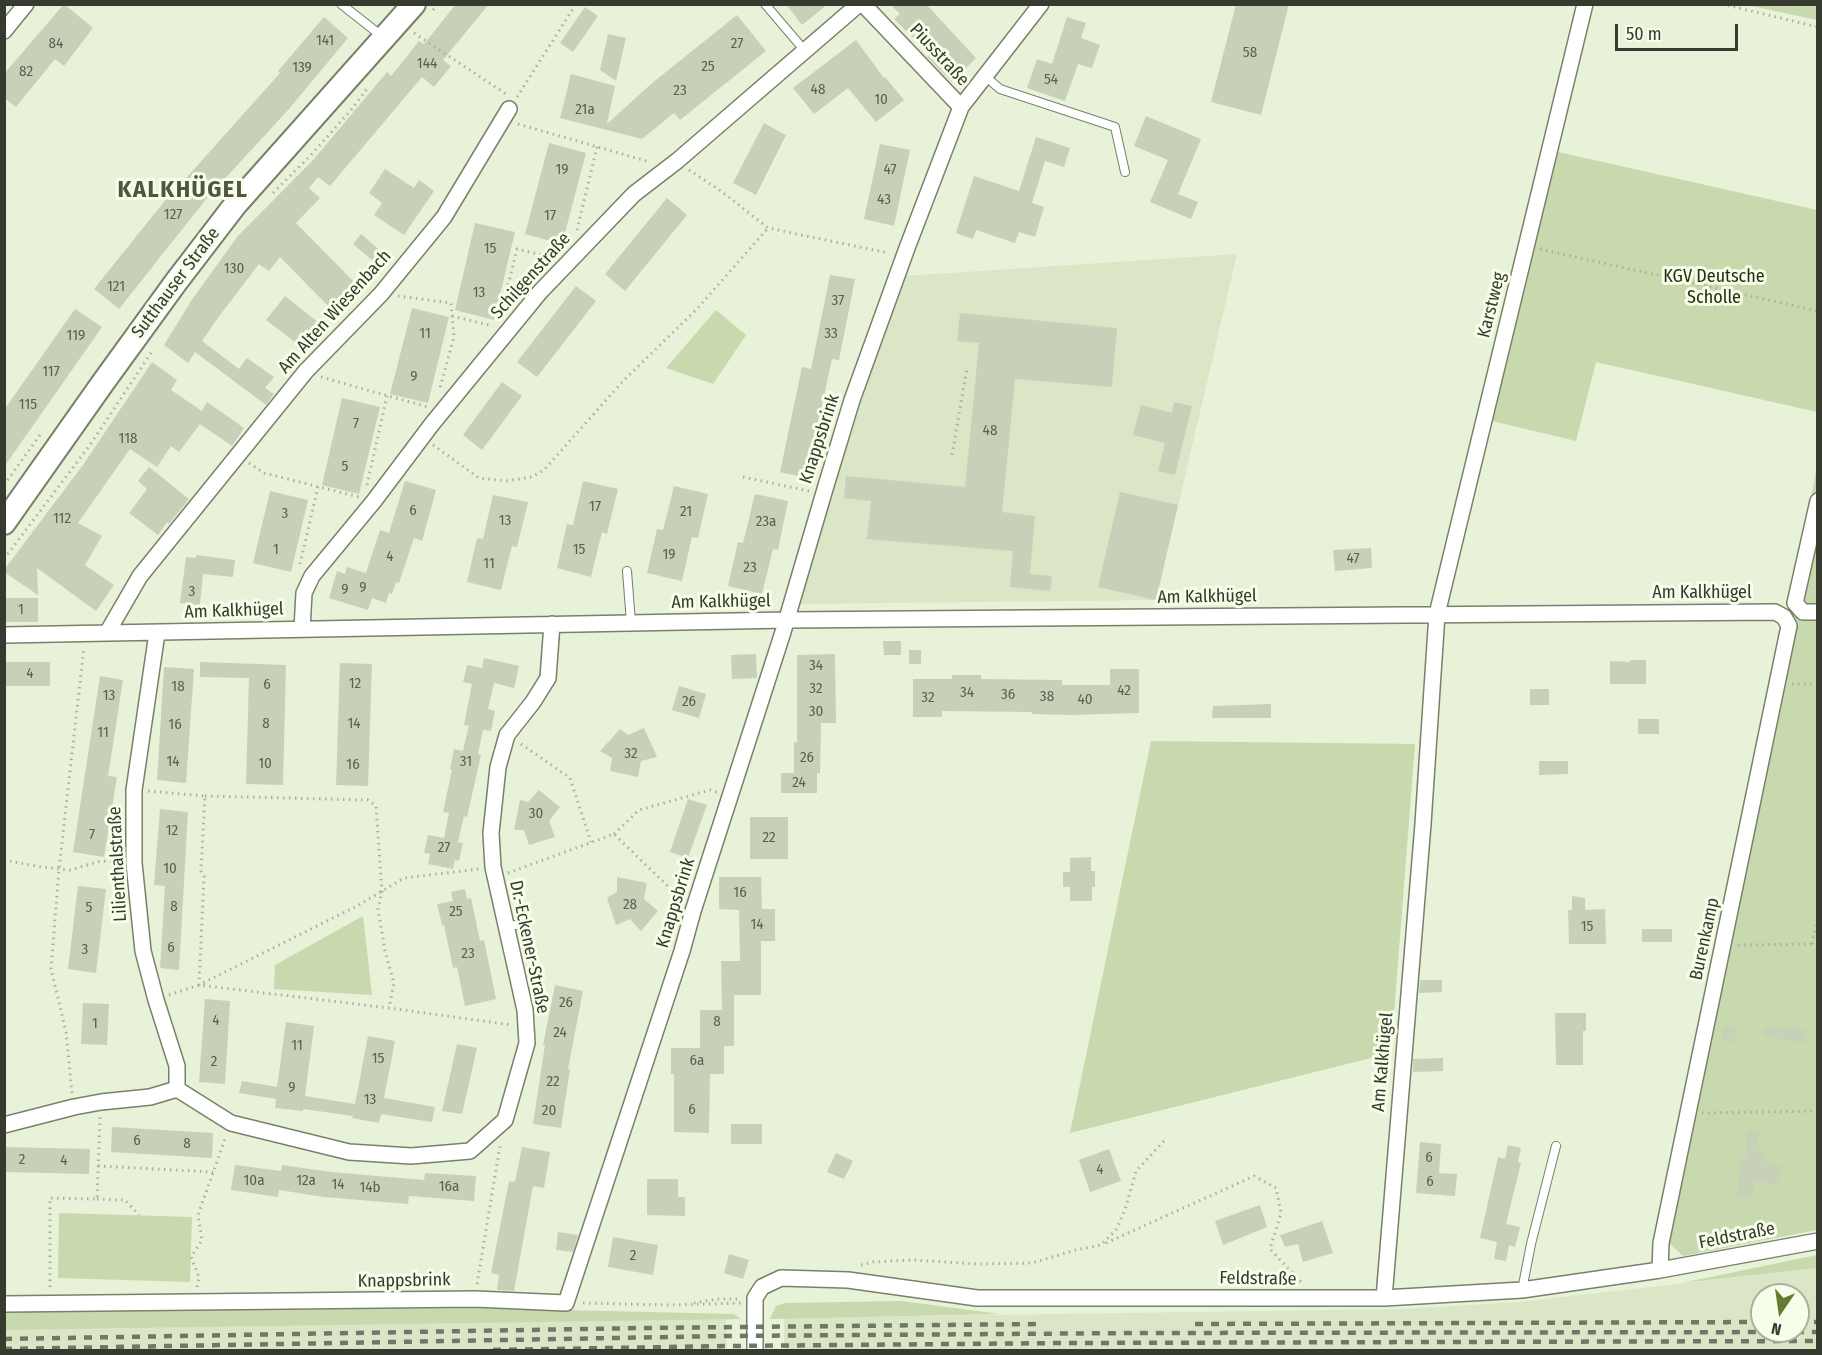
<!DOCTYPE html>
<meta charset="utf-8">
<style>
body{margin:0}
#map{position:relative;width:1822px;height:1355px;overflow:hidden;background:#e7f2d8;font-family:"Fira Sans Condensed",sans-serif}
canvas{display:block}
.frame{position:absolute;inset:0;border:6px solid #363a2f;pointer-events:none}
.north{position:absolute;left:1750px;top:1283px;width:60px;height:60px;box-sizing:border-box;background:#f6fee9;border:2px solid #a9b09f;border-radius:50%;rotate:193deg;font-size:16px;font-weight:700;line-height:24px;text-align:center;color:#363a2f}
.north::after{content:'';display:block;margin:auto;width:21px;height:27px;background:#637c2f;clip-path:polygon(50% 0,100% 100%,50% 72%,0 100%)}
.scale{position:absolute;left:1615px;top:24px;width:123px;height:27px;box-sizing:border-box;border:3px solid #363a2f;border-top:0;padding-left:8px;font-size:18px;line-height:21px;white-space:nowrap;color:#363a2f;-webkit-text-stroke:4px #f6fee9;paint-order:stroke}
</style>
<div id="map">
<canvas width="1822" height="1355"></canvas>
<div class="frame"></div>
<div class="north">N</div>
<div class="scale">50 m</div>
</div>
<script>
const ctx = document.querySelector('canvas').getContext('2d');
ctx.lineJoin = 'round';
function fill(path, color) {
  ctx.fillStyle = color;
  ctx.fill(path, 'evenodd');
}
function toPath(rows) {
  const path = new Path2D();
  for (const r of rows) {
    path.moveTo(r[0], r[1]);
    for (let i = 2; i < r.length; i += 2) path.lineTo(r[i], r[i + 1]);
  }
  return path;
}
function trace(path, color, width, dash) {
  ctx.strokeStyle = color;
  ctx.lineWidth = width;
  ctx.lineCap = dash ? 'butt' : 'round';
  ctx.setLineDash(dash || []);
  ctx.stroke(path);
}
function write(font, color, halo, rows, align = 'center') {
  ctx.font = font + ' "Fira Sans Condensed",sans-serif';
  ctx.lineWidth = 6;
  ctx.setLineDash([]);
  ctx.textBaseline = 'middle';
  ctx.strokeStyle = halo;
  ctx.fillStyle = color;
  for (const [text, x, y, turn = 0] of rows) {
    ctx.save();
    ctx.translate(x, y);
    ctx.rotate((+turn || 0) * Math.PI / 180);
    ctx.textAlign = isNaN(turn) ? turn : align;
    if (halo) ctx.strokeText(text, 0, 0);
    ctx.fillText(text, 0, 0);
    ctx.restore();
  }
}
const built = toPath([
 [1237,254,1156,600,800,604,848,436,905,276],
 [1818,1268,1817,1350,784,1350,784,1318,1403,1309,1519,1302],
 [1762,1295,1798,1295,1798,1331,1762,1331],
 [726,1319,727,1350,5,1350,4,1330]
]);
const green = toPath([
 [1747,5,1817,5,1817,20],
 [1558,152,1817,210,1817,412,1596,362,1576,441,1492,421],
 [716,310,746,335,713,384,666,368],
 [1817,466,1817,1230,1683,1256,1669,1243,1693,1131],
 [1151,741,1415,744,1391,1053,1070,1133],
 [363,916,372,995,274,989,275,965],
 [59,1213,192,1217,190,1282,58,1278],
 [1817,1255,1817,1268,1681,1283],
 [901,1301,1000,1314,770,1319,776,1306,785,1303],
 [475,1308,734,1314,741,1319,4,1330,5,1312]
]);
const building = toPath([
 [64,4,93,28,64,66,55,59,16,107,4,98,4,74],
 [456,4,489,4,443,60,451,66,434,87,422,77,330,186,318,177,309,188,320,198,296,223,360,288,335,313,280,257,269,271,259,264,217,319,202,341,239,369,247,358,274,377,265,388,274,394,266,405,195,352,188,363,164,345,191,301,237,237,314,159,387,72,391,76,419,41,424,44],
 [786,4,828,4,802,25],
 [890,4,926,4,976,58,952,82,927,57,930,55,894,19,900,14],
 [1236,4,1289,4,1261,115,1211,102],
 [585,7,598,16,573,52,560,43],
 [737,15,766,51,680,120,674,113,642,139,560,118,571,74,615,86,607,124,651,84],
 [324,17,348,38,289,109,207,198,119,309,94,289,171,193,172,194,280,73,278,71],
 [1067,17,1086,23,1081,38,1100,45,1092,68,1078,64,1065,101,1027,88,1037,59,1052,64],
 [608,34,626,38,616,81,600,70],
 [856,40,884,78,885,77,904,100,876,122,848,88,814,114,793,88],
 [1146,116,1201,139,1178,194,1198,202,1191,219,1150,202,1168,160,1134,146],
 [764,123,786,135,756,195,733,183],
 [1036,137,1070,148,1064,167,1045,161,1032,203,1044,207,1035,237,1019,232,1015,243,976,230,973,239,956,233,974,176,1019,191],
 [549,143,586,153,562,244,525,234],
 [880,144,910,150,894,226,864,219],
 [385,169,414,188,419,180,434,191,404,235,374,215,382,203,369,193],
 [667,198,687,215,625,291,605,274],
 [475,223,515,232,494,320,455,310],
 [361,234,389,258,380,267,353,244],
 [830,275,855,279,839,360,832,359,806,478,780,472,802,367,811,369],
 [576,286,596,301,537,377,517,362],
 [285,296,323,326,304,349,266,320],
 [412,308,449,317,428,403,390,394],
 [75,309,102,327,4,467,4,410],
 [960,313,1117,328,1112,387,1015,379,1002,512,1035,516,1030,574,1052,576,1050,591,1010,587,1013,551,867,539,871,501,844,498,846,476,965,487,979,343,957,341],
 [152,362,177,380,171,390,202,411,207,402,244,428,232,446,200,424,179,452,171,446,157,467,130,449,78,523,102,536,85,565,114,585,96,611,37,568,38,595,4,572,4,570,83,465],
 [502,382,522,396,482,450,463,435],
 [342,398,380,407,359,494,322,485],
 [1174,402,1192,406,1175,475,1158,471,1165,443,1133,435,1141,405,1172,413],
 [149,467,189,499,169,524,167,522,158,535,129,513,147,489,138,481],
 [405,481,436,490,422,541,414,538,399,583,396,582,392,594,389,593,386,603,372,598,368,610,329,598,337,571,345,574,347,567,366,573,380,530,389,533],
 [583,481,618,489,607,534,602,532,591,577,557,568,567,524,573,525],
 [674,486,708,494,698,538,692,537,682,581,647,573,657,529,663,530],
 [270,491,308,500,291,572,253,563],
 [1120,492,1178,505,1156,600,1098,587],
 [755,494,788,501,778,550,773,549,762,594,728,586,738,542,743,543],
 [493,495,528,502,517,547,512,546,501,590,467,582,477,538,483,539],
 [1371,548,1372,568,1335,571,1333,550],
 [196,555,235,560,233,577,203,574,200,605,180,603,186,557,196,558],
 [4,598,38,598,38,622,4,622],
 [883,641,901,641,901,655,884,655],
 [909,650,921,650,921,664,909,664],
 [756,654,757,678,732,679,731,655],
 [835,654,836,723,821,723,820,773,817,773,817,793,781,793,781,773,794,773,794,742,797,742,797,655],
 [484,658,519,666,514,688,494,683,488,709,495,711,491,731,483,730,478,754,481,755,467,817,464,816,458,842,463,843,459,861,455,860,453,869,428,864,430,854,424,853,428,835,444,838,449,813,443,812,452,770,450,769,454,749,463,751,466,738,469,726,464,725,472,684,463,682,467,665,482,668],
 [1630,660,1646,660,1646,684,1610,684,1610,661,1630,662],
 [4,662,50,662,50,686,4,686],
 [200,662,286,665,283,785,246,784,249,678,200,677],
 [340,663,372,664,368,786,336,785],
 [164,667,194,669,186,783,157,780],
 [1110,669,1139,669,1139,713,1071,715,1032,714,1032,712,942,711,942,717,913,717,913,679,952,679,952,675,981,675,981,679,1062,680,1062,685,1110,685],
 [100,676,123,680,108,776,117,777,104,857,73,852],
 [679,686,706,694,699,718,672,710],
 [1530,689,1549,689,1549,705,1530,705],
 [1271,704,1271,718,1212,718,1213,706],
 [1638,719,1659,719,1659,734,1638,734],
 [644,728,657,757,641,761,638,777,610,771,612,758,600,751,620,729,628,735],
 [1539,761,1568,761,1568,774,1539,775],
 [539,790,560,807,549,821,555,837,529,845,524,830,514,830,520,800,528,802],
 [688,799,707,805,688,858,670,852],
 [160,809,188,812,179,970,160,968,165,886,154,885],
 [750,817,788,817,788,859,750,859],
 [1091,857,1091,871,1095,871,1095,887,1092,887,1092,901,1070,901,1070,887,1063,887,1063,872,1070,872,1070,858],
 [617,877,647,883,644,899,658,911,641,931,630,919,616,925,607,898,617,892],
 [719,877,761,877,762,909,775,909,775,941,761,941,761,995,734,995,734,1046,724,1046,724,1074,710,1074,709,1133,674,1132,674,1074,671,1074,671,1048,700,1048,700,1010,722,1010,721,961,740,961,739,910,719,909],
 [78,886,106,889,96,973,68,969],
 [465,889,467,899,471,898,480,941,484,940,496,999,465,1006,457,967,453,968,444,925,442,925,437,904,453,901,451,892],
 [1572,896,1585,898,1585,910,1605,909,1606,944,1569,944,1568,910,1572,910],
 [1642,929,1672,929,1672,942,1642,942],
 [1420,980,1442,980,1442,992,1419,993],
 [555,985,583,991,568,1069,570,1069,561,1128,533,1124,545,1045,543,1045],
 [205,999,230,1001,225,1084,199,1082],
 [83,1003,109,1004,107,1045,81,1044],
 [1555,1013,1586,1013,1586,1031,1583,1031,1583,1065,1556,1065],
 [286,1022,314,1026,305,1096,355,1104,368,1036,395,1041,384,1098,435,1107,432,1122,381,1114,379,1123,352,1118,353,1116,303,1109,303,1111,275,1108,276,1099,239,1093,242,1081,277,1087],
 [1724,1026,1736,1028,1734,1043,1722,1041],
 [1764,1028,1806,1029,1804,1043,1763,1036],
 [457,1044,477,1048,462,1114,442,1111],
 [1443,1058,1443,1071,1413,1072,1413,1059],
 [731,1124,762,1124,762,1144,731,1144],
 [112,1127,213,1133,212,1158,111,1152],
 [1758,1130,1759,1150,1764,1151,1762,1161,1782,1165,1780,1178,1777,1178,1776,1185,1754,1179,1752,1198,1737,1196,1741,1159,1747,1159,1746,1131],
 [1420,1142,1441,1144,1439,1173,1457,1174,1455,1196,1416,1193],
 [1508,1145,1521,1148,1518,1162,1521,1163,1506,1224,1520,1227,1515,1247,1509,1245,1506,1261,1494,1259,1497,1242,1480,1238,1498,1157,1505,1159],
 [4,1147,90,1149,89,1174,4,1172],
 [522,1147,550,1152,544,1188,533,1186,514,1291,497,1290,499,1275,491,1273,509,1181,515,1182],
 [1109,1149,1121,1181,1090,1192,1079,1160],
 [836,1153,853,1161,844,1179,827,1172],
 [235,1165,281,1171,282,1165,331,1172,424,1180,425,1173,476,1176,474,1201,409,1196,408,1204,324,1197,279,1190,278,1197,231,1190],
 [647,1179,678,1179,678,1197,685,1197,685,1216,647,1215],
 [1260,1205,1267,1227,1223,1245,1215,1221],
 [1322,1221,1333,1253,1303,1262,1298,1244,1285,1247,1280,1235],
 [558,1232,578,1235,573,1252,556,1250],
 [613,1237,658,1245,653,1275,608,1267],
 [729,1254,749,1260,743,1279,724,1273]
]);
const path = toPath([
 [1722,4,1818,27],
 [433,10,438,4],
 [414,33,506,94],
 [517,97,576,4],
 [518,124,650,162],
 [689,170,721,191,768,228,888,253],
 [273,193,311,155,352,109,369,86],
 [577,230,597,147],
 [1540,249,1818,311],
 [398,296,451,303,454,337,440,388],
 [501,314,517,249,554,258],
 [452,316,493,326],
 [321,377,428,407],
 [433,445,479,478,506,481,532,477,544,470,624,380,696,310,768,228],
 [952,455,967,368],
 [249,463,264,473,359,497],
 [743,477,809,491],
 [4,485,40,435],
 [367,485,387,396],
 [4,559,90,445,153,350],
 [300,564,318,487],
 [1792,684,1818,684],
 [521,744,570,778,591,842],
 [148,791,205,796,201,871,204,876,199,985,357,906,404,878,479,869],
 [205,796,368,800,376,806,382,892,378,909,385,951,394,983,389,1008],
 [614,834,639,810,710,790,717,792],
 [4,860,41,867,70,870,101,861,120,862],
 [508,873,614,834,681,899],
 [1812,944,1818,917],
 [1738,945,1818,944],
 [169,995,199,985,389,1008,512,1025],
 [72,1093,66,1032,51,969,59,869,84,647],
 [1702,1113,1818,1111],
 [98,1166,213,1172],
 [97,1199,125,1200,139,1215],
 [1106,1243,1254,1176,1276,1188,1281,1213,1270,1249,1301,1282],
 [861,1265,873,1262,913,1260,977,1264,1032,1263,1076,1250,1101,1245,1116,1230,1125,1210,1136,1171,1164,1141],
 [477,1284,500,1146],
 [50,1287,50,1198,97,1199,100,1117],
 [197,1287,199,1277,191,1257,202,1240,198,1215,226,1136],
 [583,1303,670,1305,741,1303],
 [694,1303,717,1299,741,1299]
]);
const lane = toPath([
 [341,4,383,37],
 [765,4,805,51],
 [985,76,1000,89,1115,127,1125,172],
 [627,571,631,623],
 [506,926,524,924],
 [1522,1290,1531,1244,1556,1146]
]);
const street = toPath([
 [863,4,961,107],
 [4,31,26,4],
 [1818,501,1795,603,1803,612,1818,612],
 [302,629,304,593,312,576,374,501,432,424,540,292,634,194,677,161,859,4],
 [107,633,140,576,238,455,306,371,381,294,444,217,509,109],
 [157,633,134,790,134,863,143,951,156,1000,177,1066,177,1089],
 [4,635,787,620,1775,612,1784,617,1789,626,1661,1243,1660,1270],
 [4,1125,74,1107,101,1102,150,1097,177,1089,231,1123,349,1152,411,1156,470,1151,505,1120,527,1043,525,1010,493,867,491,833,498,767,507,735,533,702,548,678,552,624],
 [1384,1298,1423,824,1437,614,1585,4],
 [4,1304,475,1299,566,1303,682,951,693,911,783,632,825,489,852,400,907,248,961,107,1041,4],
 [755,1350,755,1298,762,1287,781,1278,848,1280,977,1298,1384,1298,1522,1290,1660,1270,1818,1241]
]);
const secondary = toPath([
 [4,523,102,384,176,282,235,205,414,4]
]);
const rail = toPath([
 [1798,1322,1818,1322],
 [1195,1324,1762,1322],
 [4,1339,642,1328,1042,1324],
 [4,1349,726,1336,1139,1333,1818,1332],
 [493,1350,727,1346,1067,1343,1818,1341]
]);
const numberNames = [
 ["141",325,41],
 ["84",56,44],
 ["27",737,44],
 ["58",1250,53],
 ["144",427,64],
 ["25",708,67],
 ["139",302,68],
 ["82",26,72],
 ["54",1051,80],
 ["48",818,90],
 ["23",680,91],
 ["10",881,100],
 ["21a",585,110],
 ["19",562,170],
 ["47",890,170],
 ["43",884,200],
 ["127",173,215],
 ["17",550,216],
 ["15",490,249],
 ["130",234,269],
 ["121",116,287],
 ["13",479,293],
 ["37",838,301],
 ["11",425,334],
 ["33",831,334],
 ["119",76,336],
 ["117",51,372],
 ["9",414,377],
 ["115",28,405],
 ["7",356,424],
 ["48",990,431],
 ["118",128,439],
 ["5",345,467],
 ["17",595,507],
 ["6",413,511],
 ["21",686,512],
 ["3",285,514],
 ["112",62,519],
 ["13",505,521],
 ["23a",766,522],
 ["1",276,550],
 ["15",579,550],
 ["19",669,555],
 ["4",390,557],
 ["47",1353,559],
 ["11",489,564],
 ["23",750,568],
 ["9",363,588],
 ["9",345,590],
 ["3",192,592],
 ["1",21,610],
 ["34",816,666],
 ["4",30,674],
 ["12",355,684],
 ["6",267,685],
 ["18",178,687],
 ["32",816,689],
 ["42",1124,691],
 ["34",967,693],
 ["36",1008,695],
 ["13",109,696],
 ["38",1047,697],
 ["32",928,698],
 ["40",1085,700],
 ["26",689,702],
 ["30",816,712],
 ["8",266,724],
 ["14",354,724],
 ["16",175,725],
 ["11",103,733],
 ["32",631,754],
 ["26",807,758],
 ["14",173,762],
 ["31",466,762],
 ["10",265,764],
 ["16",353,765],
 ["24",799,783],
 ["30",536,814],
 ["12",172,831],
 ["7",92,835],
 ["22",769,838],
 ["27",444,848],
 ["10",170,869],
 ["16",740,893],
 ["28",630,905],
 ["8",174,907],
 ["5",89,908],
 ["25",456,912],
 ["14",757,925],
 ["15",1587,927],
 ["6",171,948],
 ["3",85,950],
 ["23",468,954],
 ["26",566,1003],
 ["4",216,1021],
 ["8",717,1022],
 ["1",95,1024],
 ["24",560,1033],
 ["11",297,1046],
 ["15",378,1059],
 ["6a",697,1061],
 ["2",214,1062],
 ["22",553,1082],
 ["9",292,1088],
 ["13",370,1100],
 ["6",692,1110],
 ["20",549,1111],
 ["6",137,1141],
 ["8",187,1144],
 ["6",1429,1158],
 ["2",22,1160],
 ["4",64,1161],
 ["4",1100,1170],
 ["10a",254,1181],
 ["12a",306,1181],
 ["6",1430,1182],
 ["14",338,1185],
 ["16a",449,1187],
 ["14b",370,1188],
 ["2",633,1256]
];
const streetNames = [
 ["Piusstraße",939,55,47],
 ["Schilgenstraße",531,276,-48],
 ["Sutthauser Straße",176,283,-53],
 ["Karstweg",1492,305,-76],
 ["Am Alten Wiesenbach",335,312,-48],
 ["Knappsbrink",820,439,-72],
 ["Am Kalkhügel",1702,593],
 ["Am Kalkhügel",1207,597,-1],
 ["Am Kalkhügel",721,602,-1],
 ["Am Kalkhügel",234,611,-2],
 ["Lilienthalstraße",118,864,-93],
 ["Knappsbrink",676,903,-73],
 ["Burenkamp",1705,939,-78],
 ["Dr.-Eckener-Straße",529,947,78],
 ["Am Kalkhügel",1383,1062,-85],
 ["Feldstraße",1737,1236,-11],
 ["Feldstraße",1258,1279,1],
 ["Knappsbrink",404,1281,-1]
];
const parkNames = [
 ["KGV Deutsche",1714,277],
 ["Scholle",1714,298]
];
const districtNames = [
 ["KALKHÜGEL",183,190]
];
fill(built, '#dae6c6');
fill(green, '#c7d9ad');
fill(building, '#c7d1b8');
trace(lane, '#788169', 10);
trace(street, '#788169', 18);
trace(secondary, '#788169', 26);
trace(path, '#a9b19c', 3, [1.5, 4.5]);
trace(lane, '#fff', 8);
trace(street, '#fff', 15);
trace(secondary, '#fff', 22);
trace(rail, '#707767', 4.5, [8, 8]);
write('15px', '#5a6051', null, numberNames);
write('18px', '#363a2f', '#f6fee9', streetNames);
write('18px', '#253011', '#f6fee9', parkNames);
ctx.letterSpacing = '1.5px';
write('bold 24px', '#4e5640', '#f6fee9', districtNames);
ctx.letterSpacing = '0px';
</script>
